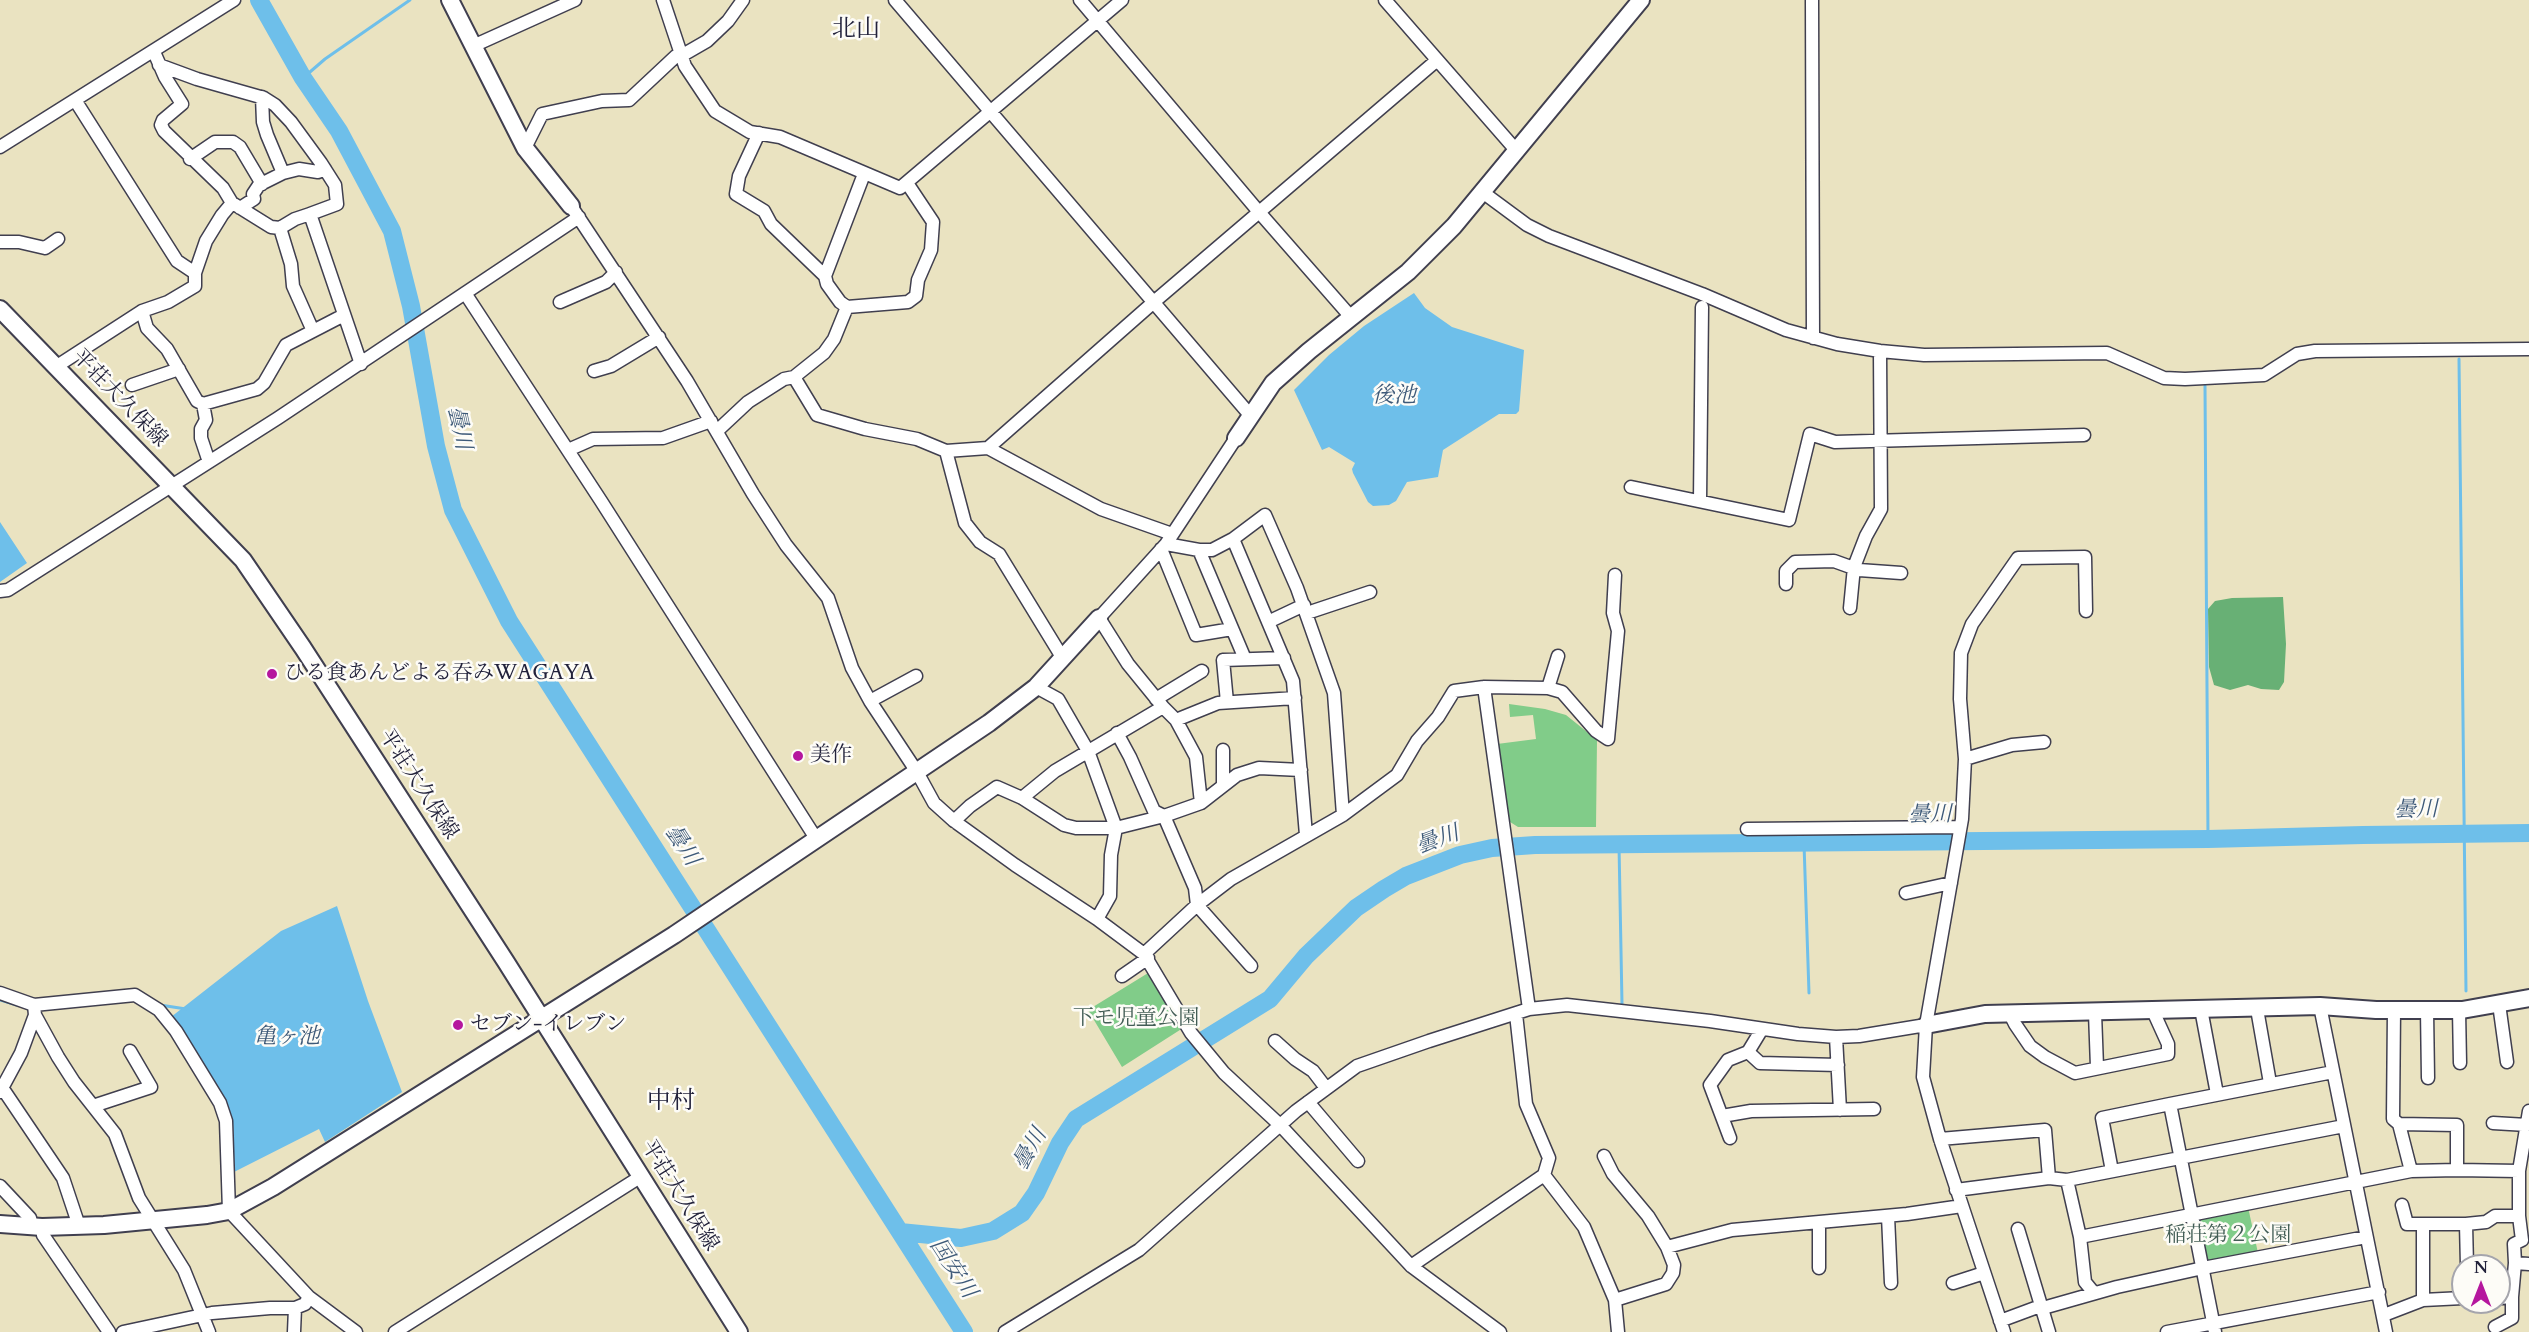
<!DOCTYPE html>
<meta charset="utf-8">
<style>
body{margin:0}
#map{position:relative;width:2529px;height:1332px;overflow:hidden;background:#eae3c1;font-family:Cardo,serif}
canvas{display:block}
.north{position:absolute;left:2451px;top:1254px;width:60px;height:60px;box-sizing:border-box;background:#fdfcf7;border:2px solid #a5a5ac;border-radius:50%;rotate:0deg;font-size:16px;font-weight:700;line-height:24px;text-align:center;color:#22223b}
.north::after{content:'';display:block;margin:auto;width:21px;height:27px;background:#b5179e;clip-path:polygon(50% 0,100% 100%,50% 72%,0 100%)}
</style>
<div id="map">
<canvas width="2529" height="1332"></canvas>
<div class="north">N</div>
</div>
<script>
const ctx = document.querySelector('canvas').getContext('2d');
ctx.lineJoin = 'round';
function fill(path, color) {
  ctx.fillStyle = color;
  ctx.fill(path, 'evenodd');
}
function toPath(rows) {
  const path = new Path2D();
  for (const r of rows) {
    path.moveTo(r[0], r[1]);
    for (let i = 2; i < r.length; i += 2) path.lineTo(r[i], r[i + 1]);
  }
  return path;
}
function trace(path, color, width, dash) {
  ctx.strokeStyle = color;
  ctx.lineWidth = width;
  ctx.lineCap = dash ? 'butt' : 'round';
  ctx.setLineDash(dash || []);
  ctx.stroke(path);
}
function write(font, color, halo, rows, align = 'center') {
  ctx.font = font + ' Cardo,"Noto Serif JP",serif';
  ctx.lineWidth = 5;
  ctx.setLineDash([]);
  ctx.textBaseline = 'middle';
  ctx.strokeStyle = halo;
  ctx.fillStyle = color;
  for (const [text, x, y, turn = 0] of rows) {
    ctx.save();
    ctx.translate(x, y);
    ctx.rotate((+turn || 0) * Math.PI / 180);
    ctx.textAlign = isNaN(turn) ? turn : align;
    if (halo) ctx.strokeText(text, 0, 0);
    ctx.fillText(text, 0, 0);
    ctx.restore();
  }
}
const green = toPath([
 [1509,704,1545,709,1566,715,1597,740,1596,827,1518,827,1507,820,1497,744,1536,739,1533,715,1510,717],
 [1153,970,1183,1028,1122,1067,1088,1010],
 [2248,1207,2258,1253,2208,1264,2198,1219]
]);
const forest = toPath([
 [2283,597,2286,644,2284,682,2279,690,2261,689,2248,685,2230,690,2214,685,2209,667,2208,609,2215,601,2232,598]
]);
const water = toPath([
 [1414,293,1425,308,1452,327,1524,350,1519,411,1516,414,1499,414,1443,450,1438,477,1407,482,1396,501,1389,505,1373,506,1368,502,1353,473,1352,469,1355,463,1329,447,1322,450,1294,390,1329,355,1364,326],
 [0,522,27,563,0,582],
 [337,906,368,1001,402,1092,325,1142,319,1129,234,1172,233,1122,222,1099,171,1017,281,931]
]);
const stream = toPath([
 [303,78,325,59,410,0],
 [2459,359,2466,991],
 [2205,386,2208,839],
 [1804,844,1809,993],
 [1619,845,1622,1004],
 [0,1000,17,1005],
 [160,1005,186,1009]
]);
const river = toPath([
 [259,0,303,78,339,131,392,231,411,306,436,446,453,510,509,621,964,1332],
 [900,1232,961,1238,993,1231,1022,1213,1036,1193,1060,1143,1076,1119,1270,999,1306,956,1356,908,1384,889,1406,876,1460,855,1492,848,1535,845,2208,839,2363,835,2529,833]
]);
const street = toPath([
 [663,0,685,66,715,111,750,132,780,137,900,188,1122,0],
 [895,0,1250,415],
 [1080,0,1259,212,1351,317],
 [1385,0,1515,149],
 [1812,0,1813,338],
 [473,46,575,0],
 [159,65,197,79,264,98,275,105,291,122,321,163,335,185,337,204,310,214,361,364],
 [262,97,263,122,267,135,283,173],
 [75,100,177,261,195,273],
 [759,133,739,176,736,194,764,211,771,224,825,276,827,284,840,302,847,307,908,302,916,296,918,280,931,250,933,222,907,183],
 [0,147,234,0],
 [525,148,542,114,602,101,629,100,676,56,681,56,707,41,728,21,743,0],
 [190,159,215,142,233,142,240,147,262,184],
 [1481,191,1527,225,1549,236,1702,294,1786,330,1837,344,1880,351,1924,355,2107,353,2164,378,2185,379,2264,375,2297,354,2315,351,2529,349],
 [234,204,271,227,280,228,295,219,310,214],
 [571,206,687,381,753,494,786,545,828,598,852,668,870,701,917,772,934,803,954,821,1015,865,1097,919,1144,954,1191,1033,1224,1073,1280,1125,1411,1266,1500,1332],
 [240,208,254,199,253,194,259,185,283,173,299,169,318,172,325,169],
 [280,228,291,264,293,286,313,331],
 [0,242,19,242,45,248,58,239],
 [825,276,864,174],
 [465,293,601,501,817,840],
 [560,302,606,282,616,272],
 [142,311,147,328,167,349,197,401,203,404,206,420,201,429,201,438,209,462],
 [57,366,142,311,168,302,195,286,195,273,206,241,222,215,232,203,223,188,164,131,161,125,163,120,182,104,165,77,154,52],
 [594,371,611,366,659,337],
 [794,377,824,353,834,339,847,307],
 [132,385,179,369],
 [203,404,257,389,264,383,286,345,344,315],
 [717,431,748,402,784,379,794,377,817,415,865,429,917,439,946,451,988,448,1101,509,1172,534],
 [988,448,1155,301,1436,61],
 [568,450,593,439,663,438,711,421],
 [946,451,965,523,980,542,999,554,1062,657],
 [1631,487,1789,520,1810,434,1835,442,2084,435],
 [1700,501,1702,307],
 [1233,539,1293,681,1306,835],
 [1166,544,1199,550,1212,550,1233,539,1265,515,1297,588,1334,693,1343,815],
 [1161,549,1196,635,1232,629],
 [1199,550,1245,659],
 [1786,584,1786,571,1795,562,1834,561,1859,570,1901,573],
 [0,591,8,590,278,418,579,217],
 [1850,608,1854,567,1866,536,1881,509,1880,351],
 [1307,613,1370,592],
 [1268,622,1304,605],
 [1036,687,1058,699,1088,751,1116,828,1111,855,1110,896,1097,919],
 [1484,687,1529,1009],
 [1548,688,1558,656],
 [1156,699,1202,671],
 [870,701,916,676],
 [1227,702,1223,660,1284,658],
 [1163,707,1176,720,1196,757,1201,803],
 [1176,720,1218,703,1295,698],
 [1117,733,1130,757,1154,811,1164,816,1195,888,1197,905,1251,966],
 [1965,759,2012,745,2044,742],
 [1223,786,1223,750],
 [1022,798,1055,771,1163,707,1128,664,1099,618,1166,544,1236,438],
 [954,821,970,806,997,787,1022,798,1064,825,1076,828,1116,828,1164,816,1201,803,1237,775,1259,768,1301,770],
 [1747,829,1960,827],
 [1906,893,1951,883],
 [1144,954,1197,905,1231,879,1343,815,1397,775,1417,741,1438,717,1454,691,1484,687,1548,688,1562,692,1596,731,1608,739,1618,631,1613,613,1615,575],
 [1122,976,1148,958],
 [0,993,34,1005,135,995,159,1010,176,1031,220,1103,226,1121,229,1211,309,1297,356,1332],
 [2499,1004,2507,1062],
 [34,1005,35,1015,58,1057,74,1082,115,1134,139,1198,184,1270,209,1332],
 [2320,1006,2386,1332],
 [2201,1009,2217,1094],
 [2257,1009,2270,1083],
 [2394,1010,2393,1119,2399,1124],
 [2427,1010,2428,1078],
 [2459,1010,2460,1063],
 [2095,1013,2097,1067],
 [1516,1014,1526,1104,1549,1158,1544,1175,1584,1227,1615,1300,1618,1332],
 [2010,1014,2015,1024,2030,1046,2045,1057,2075,1073,2168,1054,2168,1044,2153,1011],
 [1836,1037,1840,1110],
 [1275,1041,1295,1059,1313,1071,1326,1088],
 [1748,1052,1760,1063,1838,1065],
 [3,1089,63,1178,79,1226],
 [0,1092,21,1053,35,1015],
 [1308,1102,1358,1161],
 [93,1106,151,1087,130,1051],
 [1722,1116,1751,1111,1874,1109],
 [2493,1123,2527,1125],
 [1730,1138,1710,1085,1728,1060,1748,1052,1762,1029],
 [1940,1139,2045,1130,2049,1178],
 [1604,1156,1613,1174,1648,1216,1667,1247,1674,1265,1673,1273,1666,1284,1615,1300],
 [2112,1171,2102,1118,2170,1104],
 [2411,1171,2457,1170],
 [2519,1171,2529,1111],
 [2067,1180,2080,1237,2085,1282,2094,1293],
 [0,1186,30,1218,32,1226],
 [1956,1190,2049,1178,2067,1180,2344,1126],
 [1888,1216,1891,1283],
 [2519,1216,2522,1240,2514,1244,2515,1263,2529,1264],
 [1819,1223,1819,1268],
 [2423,1224,2466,1224,2467,1266],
 [42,1227,43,1235,109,1332],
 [2018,1229,2049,1332],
 [2080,1237,2411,1171,2399,1124,2457,1125,2457,1170,2519,1171,2519,1216,2495,1216,2486,1222,2466,1224],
 [1667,1247,1732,1230,1907,1214,1962,1206],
 [1411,1266,1544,1175],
 [1953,1283,1984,1273],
 [2499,1298,2512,1297,2515,1263],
 [2423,1300,2463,1298],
 [2384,1315,2423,1300,2423,1224,2407,1224,2402,1205],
 [2000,1321,2035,1308,2043,1308,2117,1287,2203,1268,2366,1237],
 [2495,1327,2512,1318,2512,1297],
 [123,1332,212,1313,270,1308,295,1308,305,1304,309,1297],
 [294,1332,295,1308],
 [395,1332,640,1177],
 [1005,1332,1139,1250,1296,1111,1357,1066,1429,1041,1529,1009,1567,1005,1710,1021,1798,1034,1836,1037,1859,1036,1926,1025],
 [2004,1332,1940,1139,1923,1077,1926,1025,1962,819,1965,759,1960,699,1961,653,1972,624,2018,558,2085,557,2086,611],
 [2167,1332,2379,1292],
 [2215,1332,2170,1104,2333,1072]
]);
const secondary = toPath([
 [450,0,525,148,571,206],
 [0,309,243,560,303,648,506,962,739,1332],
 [1236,438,1273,383,1309,351,1408,272,1454,226,1641,0],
 [1926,1025,1985,1014,2320,1006,2376,1010,2462,1010,2529,998],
 [0,1224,42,1227,104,1225,207,1215,229,1211,273,1187,674,935,989,723,1036,687,1099,618]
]);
const markers = [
 [272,674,6,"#b5179e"],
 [798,756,6,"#b5179e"],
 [458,1025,6,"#b5179e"]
];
const streetNames = [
 ["平荘大久保線",119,399,46],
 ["平荘大久保線",418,785,57],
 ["平荘大久保線",679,1196,58]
];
const poiNames = [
 ["ひる食あんどよる吞みWAGAYA",284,674],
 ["美作",810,756],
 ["セブン-イレブン",470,1025]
];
const parkNames = [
 ["下モ児童公園",1136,1019],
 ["稲荘第２公園",2228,1236]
];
const waterNames = [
 ["後池",1394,397],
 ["曇川",458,428,78],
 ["曇川",2416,811,-1],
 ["曇川",1930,816,-1],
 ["曇川",1438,841,-20],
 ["曇川",681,846,57],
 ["亀ヶ池",287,1038],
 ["曇川",1031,1150,-60],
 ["国安川",952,1269,57]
];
const quarterNames = [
 ["北山",856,30],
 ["中村",671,1102]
];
fill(green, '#81cc89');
fill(forest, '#68b075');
fill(water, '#6ebfea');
trace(stream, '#6ebfea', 3);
trace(river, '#6ebfea', 18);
trace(street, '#403f4f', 15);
trace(secondary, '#403f4f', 20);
trace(street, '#fff', 12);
trace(secondary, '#fff', 16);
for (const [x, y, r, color] of markers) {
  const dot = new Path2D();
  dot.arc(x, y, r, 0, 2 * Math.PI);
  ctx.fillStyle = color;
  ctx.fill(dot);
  trace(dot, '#fdfcf7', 2);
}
write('21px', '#22223b', '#fdfcf7', streetNames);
write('21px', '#22223b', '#fdfcf7', poiNames, 'left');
write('21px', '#435e56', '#fdfcf7', parkNames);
write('italic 22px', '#3d5978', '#fdfcf7', waterNames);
write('24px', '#22223b', '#fdfcf7', quarterNames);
</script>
